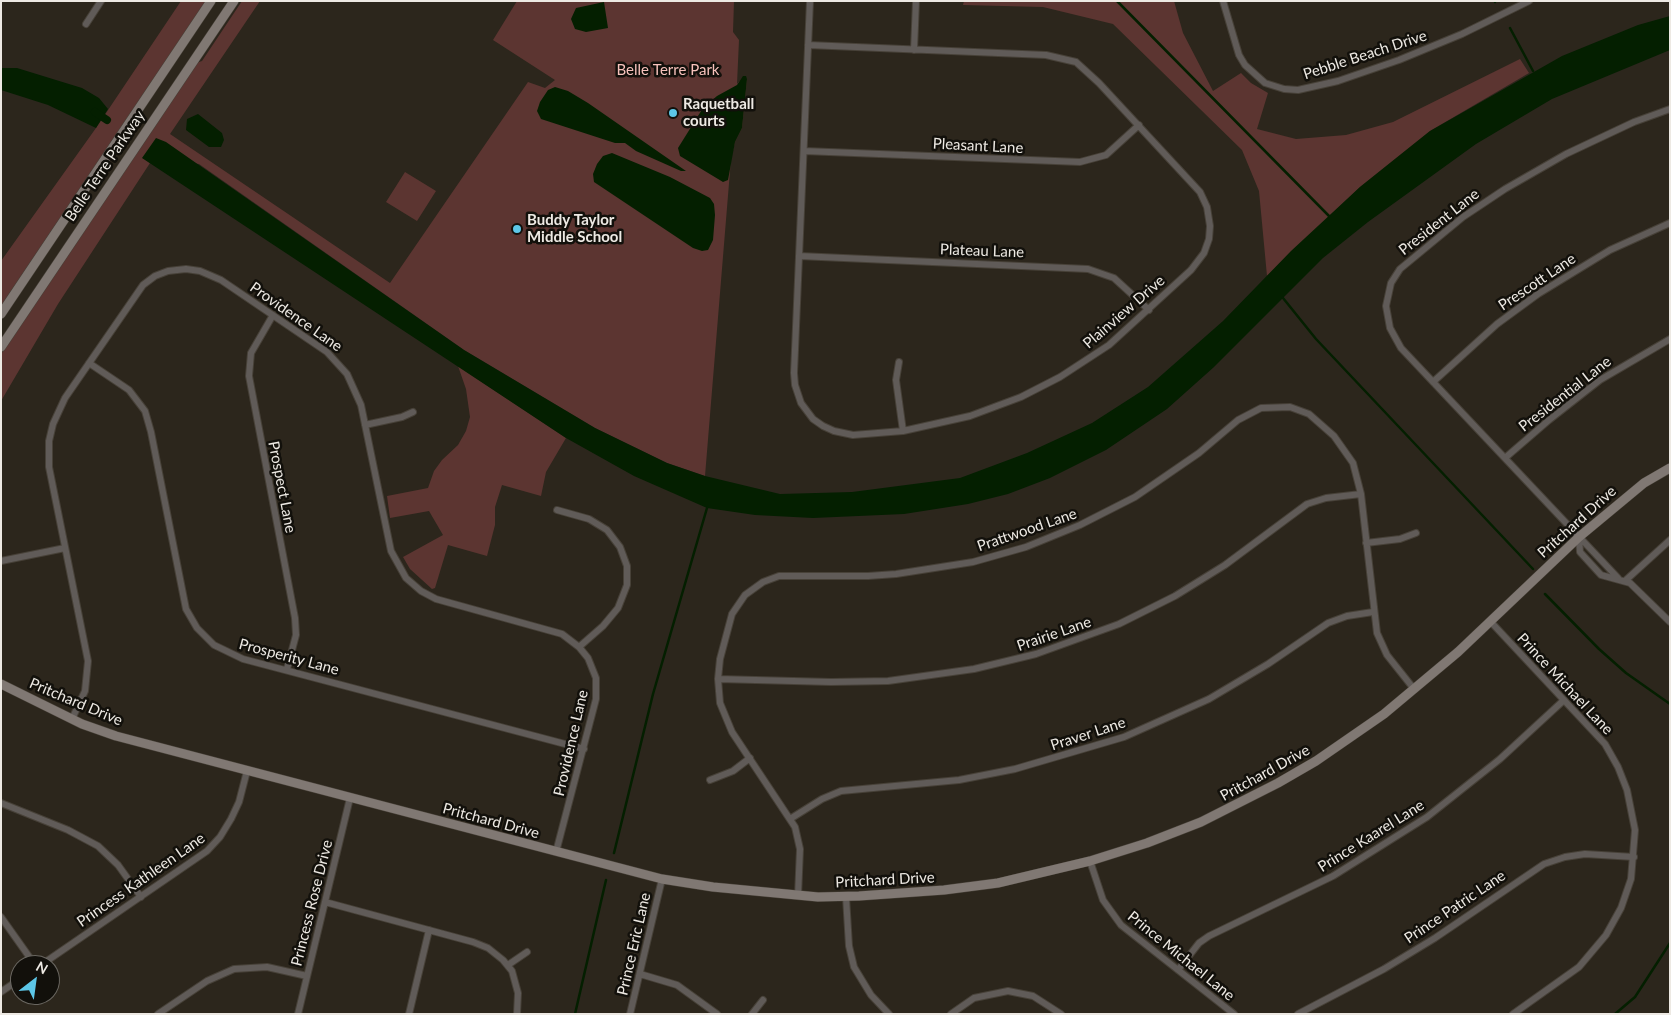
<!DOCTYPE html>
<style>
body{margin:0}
#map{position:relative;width:1671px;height:1015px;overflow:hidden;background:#2c261c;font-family:Lato,sans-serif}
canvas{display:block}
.frame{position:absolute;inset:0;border:2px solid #ede9e3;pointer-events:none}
.north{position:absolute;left:10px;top:955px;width:50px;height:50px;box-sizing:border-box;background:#12100b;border:1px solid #6a6761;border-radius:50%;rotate:30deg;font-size:14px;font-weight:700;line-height:20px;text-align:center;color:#ede9e3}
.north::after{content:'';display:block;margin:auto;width:18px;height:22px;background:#5dc7e8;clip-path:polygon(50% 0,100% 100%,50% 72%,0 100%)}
</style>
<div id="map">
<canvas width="1671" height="1015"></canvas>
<div class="frame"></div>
<div class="north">N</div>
</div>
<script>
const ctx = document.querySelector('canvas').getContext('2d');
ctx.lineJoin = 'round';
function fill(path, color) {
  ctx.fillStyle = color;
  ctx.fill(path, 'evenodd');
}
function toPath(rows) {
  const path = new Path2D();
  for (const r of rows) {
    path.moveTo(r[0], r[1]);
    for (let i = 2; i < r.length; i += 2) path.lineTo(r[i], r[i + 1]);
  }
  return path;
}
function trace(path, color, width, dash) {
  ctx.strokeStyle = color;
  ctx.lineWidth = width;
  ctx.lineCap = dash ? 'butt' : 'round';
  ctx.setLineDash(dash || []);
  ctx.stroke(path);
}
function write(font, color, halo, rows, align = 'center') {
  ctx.font = font + ' Lato,sans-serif';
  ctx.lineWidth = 5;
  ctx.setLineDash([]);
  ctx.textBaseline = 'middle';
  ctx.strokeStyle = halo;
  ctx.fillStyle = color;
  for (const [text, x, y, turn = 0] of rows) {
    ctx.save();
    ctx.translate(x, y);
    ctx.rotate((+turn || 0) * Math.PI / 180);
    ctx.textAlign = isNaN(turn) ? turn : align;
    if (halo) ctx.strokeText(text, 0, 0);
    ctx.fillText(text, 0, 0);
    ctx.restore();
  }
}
const green = toPath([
 [181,1,206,1,1,306,1,261,96,128],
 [242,1,260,1,170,134,390,283,528,82,545,88,555,80,493,40,517,1,734,1,733,32,739,40,737,84,744,76,747,79,742,128,735,142,731,159,705,476,667,463,595,428,464,350,199,164,143,158,150,163,58,304,1,401,1,354,196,63,202,61],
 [964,1,1174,1,1183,33,1213,91,1241,73,1251,83,1268,93,1257,129,1296,139,1346,135,1393,122,1520,59,1529,73,1430,131,1360,187,1267,276,1259,191,1242,150,1113,24,1043,7,963,5],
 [405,172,436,191,417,221,386,202],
 [458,366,566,438,546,472,541,496,502,485,495,507,495,525,487,556,448,545,435,588,432,589,410,569,403,557,443,535,429,511,390,518,387,496,428,488,434,471,442,460,458,445,466,431,470,417,466,389]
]);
const water = toPath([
 [604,2,608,28,586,32,575,29,571,19,576,8],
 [1670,16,1670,50,1552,99,1476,144,1368,222,1323,258,1214,367,1167,409,1106,450,1050,478,1008,494,968,504,904,514,813,518,755,515,707,508,634,476,566,438,142,158,156,138,166,142,464,350,595,428,667,463,705,476,780,494,852,492,960,478,1027,453,1092,423,1148,387,1223,321,1291,251,1360,187,1430,131,1562,56,1638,25],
 [1,68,17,68,82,88,99,98,108,109,96,128,48,105,1,90],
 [743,76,746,76,747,79,742,128,735,142,728,180,723,182,680,156,678,148,703,108,717,96,737,85],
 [555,87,568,91,588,103,686,171,681,171,636,151,625,143,615,143,541,119,537,111,540,102,548,90],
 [198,114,222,133,224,140,221,147,209,147,186,130,187,119],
 [612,153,670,177,710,198,714,204,715,215,713,240,708,250,702,251,693,248,594,182,593,174,597,164,603,156]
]);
const stream = toPath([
 [1117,1,1329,216],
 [1495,1,1495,2],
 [1510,28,1533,71],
 [1283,298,1316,339,1533,569],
 [1545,594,1599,649,1626,673,1670,704],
 [614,853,653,694,707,508],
 [575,1014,606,880],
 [1615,1014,1635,997,1670,943]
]);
const canal = toPath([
 [95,112,107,120]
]);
const street = toPath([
 [1223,1,1239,55,1245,65,1265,83,1284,89,1298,90,1338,81,1399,60,1462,34,1529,1],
 [86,24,101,1],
 [808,45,1046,55,1076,62,1099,83,1200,192,1207,207,1210,226,1209,239,1204,253,1191,270,1109,345,1060,377,1021,397,970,416,903,431,853,435,834,431,823,426,813,419,801,403,795,385,794,373,810,1],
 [914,50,916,1],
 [804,151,1080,162,1106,155,1139,125],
 [799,256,1088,269,1114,278,1149,310],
 [273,315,251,353,249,376,295,618,296,635,287,669],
 [899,362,896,380,903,431],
 [89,363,129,390,145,411,151,432,186,609,197,628,214,645,243,659,584,749],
 [1433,382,1497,324,1538,294,1610,250,1670,223],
 [365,425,402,417,413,412],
 [1505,458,1549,420,1600,380,1670,339],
 [557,510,589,519,607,530,620,547,627,566,627,585,618,608,603,626,579,647],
 [1579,537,1580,552,1601,575,1630,583,1670,622],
 [1366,543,1400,539,1416,533],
 [1,561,65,548],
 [1618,578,1401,348,1390,328,1386,306,1391,283,1400,269,1463,217,1505,189,1566,154,1634,122,1670,109],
 [1626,580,1670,540],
 [1490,621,1605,744,1618,767,1627,790,1635,830,1631,879,1621,908,1606,935,1579,967,1513,1014],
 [718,679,831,682,888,681,974,669,1036,654,1119,624,1175,596,1225,565,1307,504,1326,498,1361,494],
 [72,719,85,691,88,661,49,467,49,441,53,424,65,398,143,285,155,276,168,271,186,269,200,271,221,280,327,352,347,374,361,405,391,551,406,578,421,591,436,599,562,634,579,647,588,658,596,678,596,699,556,852],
 [710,780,733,771,750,758],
 [1,803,68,830,98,846,118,865,141,897],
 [790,819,822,799,841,791,959,780,1015,769,1124,737,1209,699,1268,664,1328,623,1347,616,1373,612],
 [1090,861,1103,900,1121,925,1234,1014],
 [798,896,800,849,795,827,732,732,720,703,718,679,720,659,732,614,745,595,763,582,779,576,868,576,896,574,973,562,1026,547,1080,525,1135,497,1199,453,1238,420,1261,408,1290,407,1309,414,1334,436,1353,463,1361,494,1377,633,1387,655,1414,689],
 [846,897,849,946,854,967,871,995,889,1014],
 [325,902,473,942,488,948,503,960,512,971,518,993,517,1014],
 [1,917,35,965],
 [41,965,207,851,220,837,231,819,239,802,247,771],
 [508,965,527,952],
 [1178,970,1199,943,1209,936,1333,876,1427,817,1500,759,1564,700],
 [640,974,677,985,717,1014],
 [1,992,20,979],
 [158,1014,207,981,234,969,267,967,307,976],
 [298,1014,350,798],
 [409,1014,429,930],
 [630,1014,662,879],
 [752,1014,763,1000],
 [951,1014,974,998,1008,991,1033,996,1061,1014],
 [1298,1014,1384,969,1435,938,1544,864,1565,857,1585,854,1634,857]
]);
const secondary = toPath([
 [1,314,211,1],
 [1,347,234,1],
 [1,684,82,724,116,736,662,879,713,887,818,897,859,896,944,890,998,883,1090,861,1147,843,1201,822,1278,783,1316,761,1384,714,1458,652,1579,537,1644,483,1670,468]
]);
const markers = [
 [673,113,5,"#5dc7e8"],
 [517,229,5,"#5dc7e8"]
];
const streetNames = [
 ["Pebble Beach Drive",1365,55,-18],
 ["Pleasant Lane",978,146,3],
 ["Belle Terre Parkway",105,166,-56],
 ["President Lane",1439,222,-38],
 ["Plateau Lane",982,251,2],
 ["Prescott Lane",1537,282,-34],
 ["Plainview Drive",1124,312,-41],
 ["Providence Lane",296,317,35],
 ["Presidential Lane",1565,394,-38],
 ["Prospect Lane",282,487,79],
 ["Pritchard Drive",1577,522,-42],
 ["Prattwood Lane",1027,530,-19],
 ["Prairie Lane",1054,634,-19],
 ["Prosperity Lane",289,657,15],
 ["Prince Michael Lane",1565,684,47],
 ["Pritchard Drive",76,702,23],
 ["Praver Lane",1088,734,-18],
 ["Providence Lane",571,743,-77],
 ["Pritchard Drive",1265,773,-29],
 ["Pritchard Drive",491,821,15],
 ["Prince Kaarel Lane",1371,836,-32],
 ["Princess Kathleen Lane",141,880,-35],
 ["Pritchard Drive",885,880,-3],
 ["Princess Rose Drive",312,903,-76],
 ["Prince Patric Lane",1455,907,-34],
 ["Prince Eric Lane",634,944,-77],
 ["Prince Michael Lane",1181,956,39]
];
const parkNames = [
 ["Belle Terre Park",668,70]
];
const poiNames = [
 ["Raquetball",683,104],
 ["courts",683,121],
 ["Buddy Taylor",527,220],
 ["Middle School",527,237]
];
fill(green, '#5c3531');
fill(water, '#041f00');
trace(stream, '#041f00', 2.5);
trace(canal, '#041f00', 8);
trace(street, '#474138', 8);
trace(secondary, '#474138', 10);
trace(street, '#605b58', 6);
trace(secondary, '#807873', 9);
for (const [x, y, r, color] of markers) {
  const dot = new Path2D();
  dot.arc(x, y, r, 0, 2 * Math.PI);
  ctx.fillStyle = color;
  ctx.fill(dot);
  trace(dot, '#12100b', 2);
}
write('15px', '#ede9e3', '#12100b', streetNames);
write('15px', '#f7c2bc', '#12100b', parkNames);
write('bold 15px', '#ede9e3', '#12100b', poiNames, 'left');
</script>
